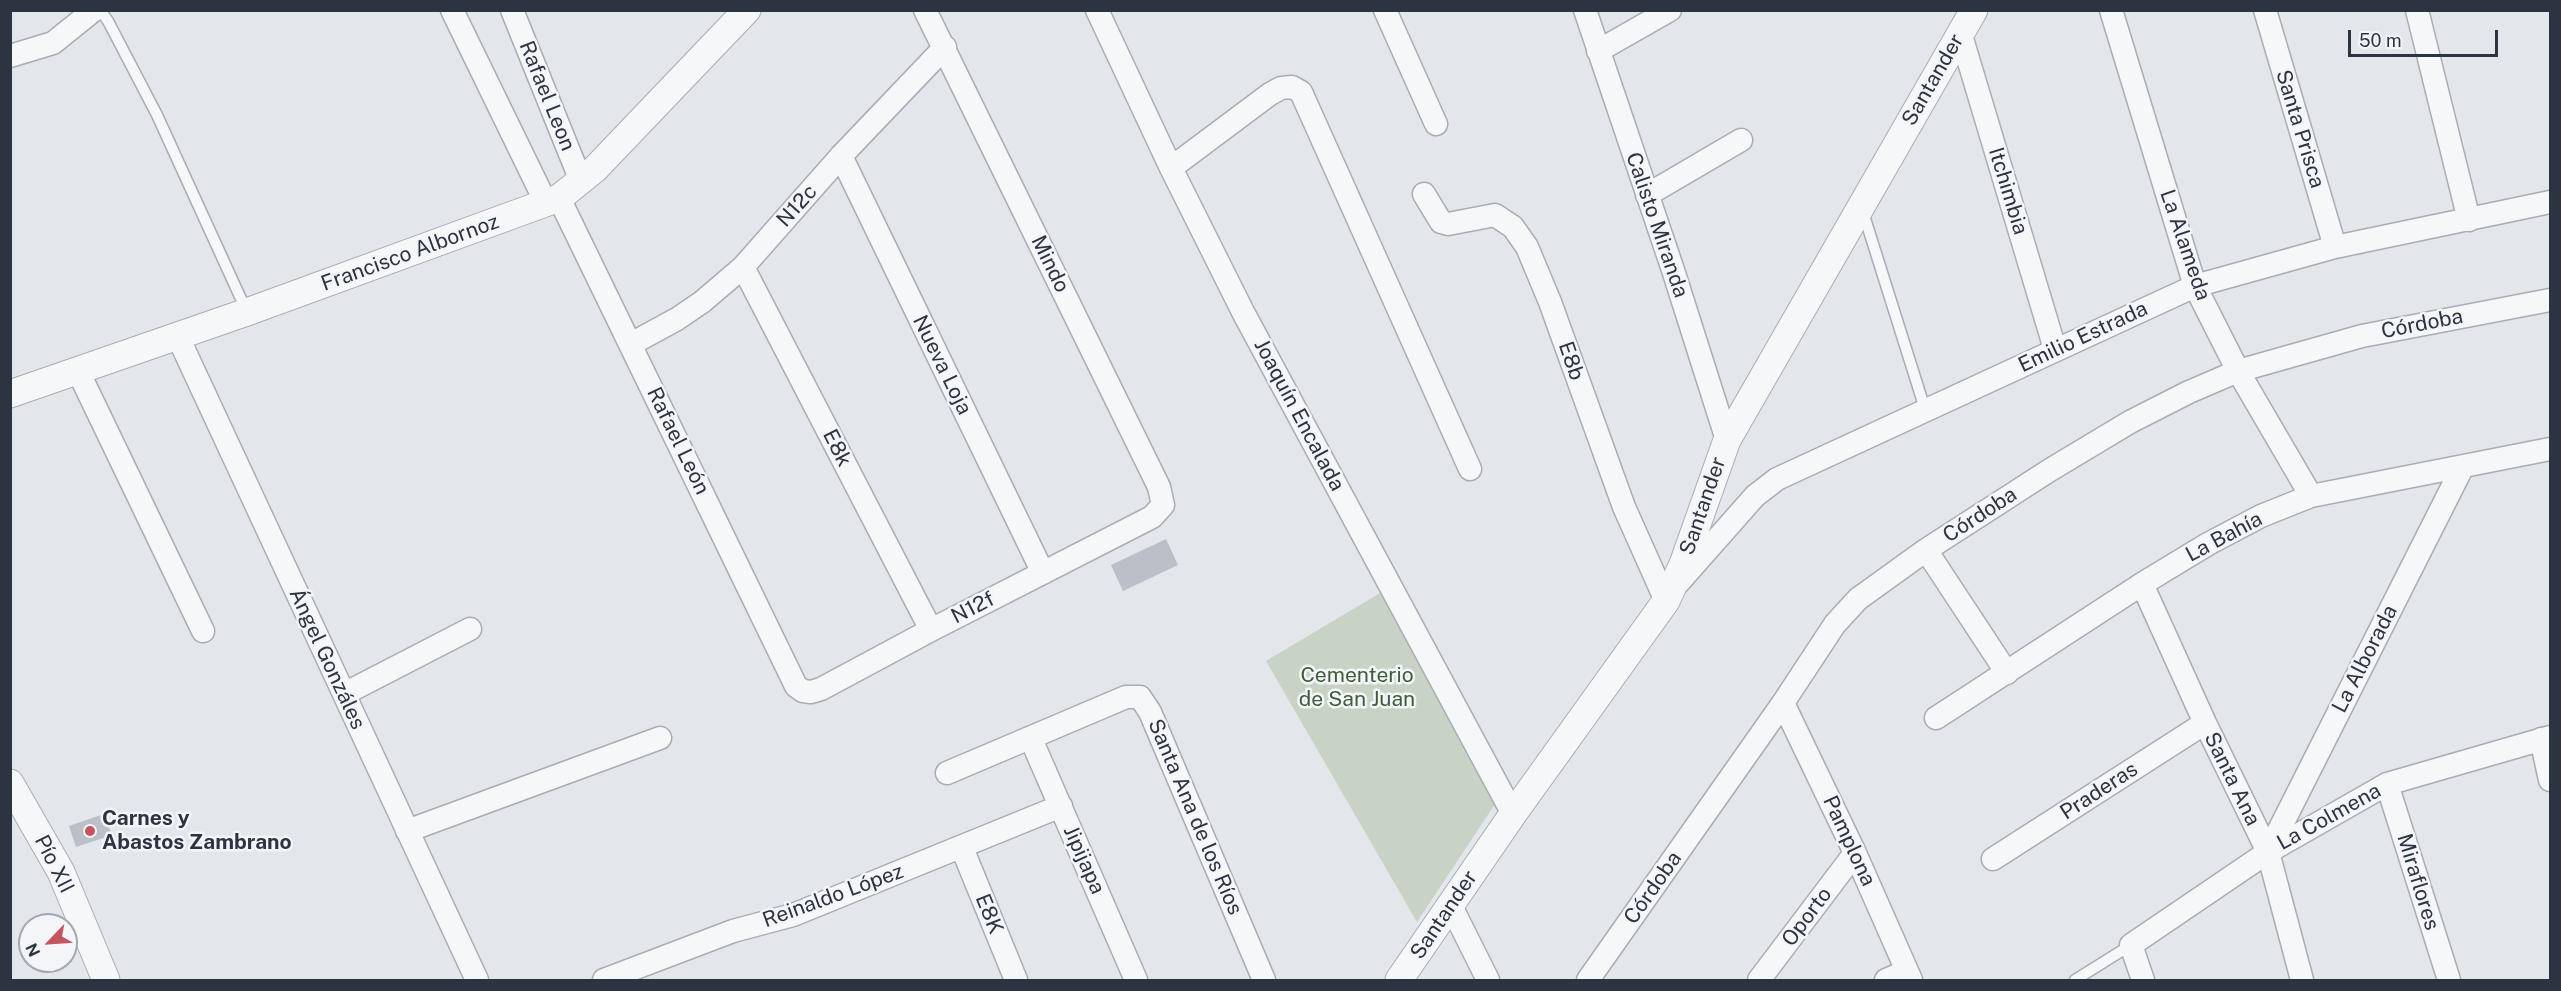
<!DOCTYPE html>
<meta charset="utf-8">
<style>
body{margin:0}
#map{position:relative;width:2561px;height:991px;overflow:hidden;background:#e3e6ea;font-family:"Public Sans",sans-serif}
canvas{display:block}
.frame{position:absolute;inset:0;border:12px solid #2c3341;pointer-events:none}
.north{position:absolute;left:18px;top:913px;width:60px;height:60px;box-sizing:border-box;background:#f3f5f8;border:2px solid #a3a7af;border-radius:50%;rotate:245deg;font-size:16px;font-weight:700;line-height:24px;text-align:center;color:#2c3341}
.north::after{content:'';display:block;margin:auto;width:21px;height:27px;background:#c4545d;clip-path:polygon(50% 0,100% 100%,50% 72%,0 100%)}
.scale{position:absolute;left:2348px;top:30px;width:150px;height:27px;box-sizing:border-box;border:3px solid #2c3341;border-top:0;padding-left:8px;font-size:18px;line-height:21px;white-space:nowrap;color:#2c3341;-webkit-text-stroke:4px #f3f5f8;paint-order:stroke}
</style>
<div id="map">
<canvas width="2561" height="991"></canvas>
<div class="frame"></div>
<div class="north">N</div>
<div class="scale">50 m</div>
</div>
<script>
const ctx = document.querySelector('canvas').getContext('2d');
ctx.lineJoin = 'round';
function fill(path, color) {
  ctx.fillStyle = color;
  ctx.fill(path, 'evenodd');
}
function toPath(rows) {
  const path = new Path2D();
  for (const r of rows) {
    path.moveTo(r[0], r[1]);
    for (let i = 2; i < r.length; i += 2) path.lineTo(r[i], r[i + 1]);
  }
  return path;
}
function trace(path, color, width, dash) {
  ctx.strokeStyle = color;
  ctx.lineWidth = width;
  ctx.lineCap = dash ? 'butt' : 'round';
  ctx.setLineDash(dash || []);
  ctx.stroke(path);
}
function write(font, color, halo, rows, align = 'center') {
  ctx.font = font + ' "Public Sans",sans-serif';
  ctx.lineWidth = 5;
  ctx.setLineDash([]);
  ctx.textBaseline = 'middle';
  ctx.strokeStyle = halo;
  ctx.fillStyle = color;
  for (const [text, x, y, turn = 0] of rows) {
    ctx.save();
    ctx.translate(x, y);
    ctx.rotate((+turn || 0) * Math.PI / 180);
    ctx.textAlign = isNaN(turn) ? turn : align;
    if (halo) ctx.strokeText(text, 0, 0);
    ctx.fillText(text, 0, 0);
    ctx.restore();
  }
}
const green = toPath([
 [1380,593,1495,804,1417,922,1266,661]
]);
const building = toPath([
 [1166,539,1178,565,1123,591,1111,565],
 [104,814,112,835,76,847,69,826]
]);
const service = toPath([
 [100,10,108,21,157,115,247,312],
 [1863,212,1925,409],
 [2075,980,2131,945]
]);
const minor = toPath([
 [452,10,546,203],
 [512,10,581,181],
 [1097,10,1171,168,1243,312,1513,814],
 [1385,10,1436,124],
 [1585,10,1673,270,1727,440],
 [2111,10,2195,286,2238,371,2311,496],
 [2265,10,2335,247],
 [2417,10,2469,220],
 [1960,32,2055,349],
 [1598,51,1670,10],
 [10,56,53,43,94,10],
 [841,156,1043,573],
 [1171,168,1270,94,1281,88,1292,87,1301,92,1470,469],
 [1424,194,1441,222,1448,224,1495,215,1513,227,1527,247,1550,302,1624,507,1666,601],
 [1647,195,1741,140],
 [559,198,796,686,803,691,811,692,821,689,931,630,1152,517,1163,505,1159,487,925,10],
 [743,267,931,630],
 [178,337,477,980],
 [631,344,677,319,702,302,743,267,841,156,945,47],
 [78,371,203,631],
 [1926,550,2007,673],
 [1679,582,1755,496,1777,479,2195,286,2335,247,2550,202],
 [2142,584,2205,723,2268,852,2302,980],
 [344,694,470,629],
 [1783,703,1855,853,1911,980],
 [1936,718,2142,584,2208,544,2261,516,2311,496,2550,449],
 [1031,739,1136,980],
 [2541,739,2550,780],
 [947,773,1126,697,1140,697,1150,712,1264,980],
 [2387,784,2449,980],
 [407,831,660,738],
 [962,848,1016,980],
 [2268,852,2463,466],
 [1993,859,2205,723],
 [1451,906,1488,980],
 [604,980,733,931,793,915,1061,806],
 [1588,980,1783,703,1835,624,1858,599,1926,550,2050,470,2130,422,2189,392,2238,371,2362,336,2550,300],
 [1759,980,1855,853],
 [1886,980,1907,971],
 [2143,980,2131,945,2268,852,2387,784,2550,737]
]);
const tertiary = toPath([
 [10,394,247,312,559,198,595,169,747,10],
 [10,783,61,872,106,980],
 [1399,980,1513,814,1666,601,1683,564,1727,440,1974,10]
]);
const markers = [
 [90,831,6,"#c4545d"]
];
const streetNames = [
 ["Santander",1933,80,-60],
 ["Rafael Leon",547,96,68],
 ["Santa Prisca",2300,129,73],
 ["Itchimbia",2008,191,73],
 ["N12c",797,206,-48],
 ["Calisto Miranda",1657,225,71],
 ["La Alameda",2185,245,71],
 ["Francisco Albornoz",410,253,-20],
 ["Mindo",1050,264,64],
 ["Córdoba",2422,324,-11],
 ["Emilio Estrada",2083,337,-25],
 ["E8b",1571,361,71],
 ["Nueva Loja",942,365,64],
 ["Joaquín Encalada",1299,415,62],
 ["Rafael León",678,441,64],
 ["E8k",837,448,63],
 ["Santander",1703,506,-71],
 ["Córdoba",1980,515,-33],
 ["La Bahía",2224,537,-28],
 ["N12f",973,608,-27],
 ["Ángel Gonzáles",327,659,65],
 ["La Alborada",2365,659,-63],
 ["Santa Ana",2232,779,64],
 ["Praderas",2099,791,-33],
 ["Santa Ana de los Ríos",1195,817,67],
 ["La Colmena",2329,817,-29],
 ["Pamplona",1849,841,65],
 ["Jipijapa",1084,860,66],
 ["Pío XII",54,864,63],
 ["Miraflores",2418,882,73],
 ["Córdoba",1653,888,-55],
 ["Reinaldo López",833,896,-20],
 ["E8K",989,914,68],
 ["Santander",1444,915,-56],
 ["Oporto",1807,917,-53]
];
const parkNames = [
 ["Cementerio",1357,676],
 ["de San Juan",1357,700]
];
const poiNames = [
 ["Carnes y",102,819],
 ["Abastos Zambrano",102,843]
];
fill(green, '#c8d3c5');
fill(building, '#bbbfc7');
trace(service, '#a8adb4', 13);
trace(minor, '#a8adb4', 25);
trace(tertiary, '#a8adb4', 29);
trace(service, '#f6f7f9', 10);
trace(minor, '#f6f7f9', 22);
trace(tertiary, '#f6f7f9', 27);
for (const [x, y, r, color] of markers) {
  const dot = new Path2D();
  dot.arc(x, y, r, 0, 2 * Math.PI);
  ctx.fillStyle = color;
  ctx.fill(dot);
  trace(dot, '#f3f5f8', 2);
}
write('21px', '#2c3341', '#f3f5f8', streetNames);
write('21px', '#3f5c3b', '#f3f5f8', parkNames);
write('bold 21px', '#2c3341', '#f3f5f8', poiNames, 'left');
</script>
